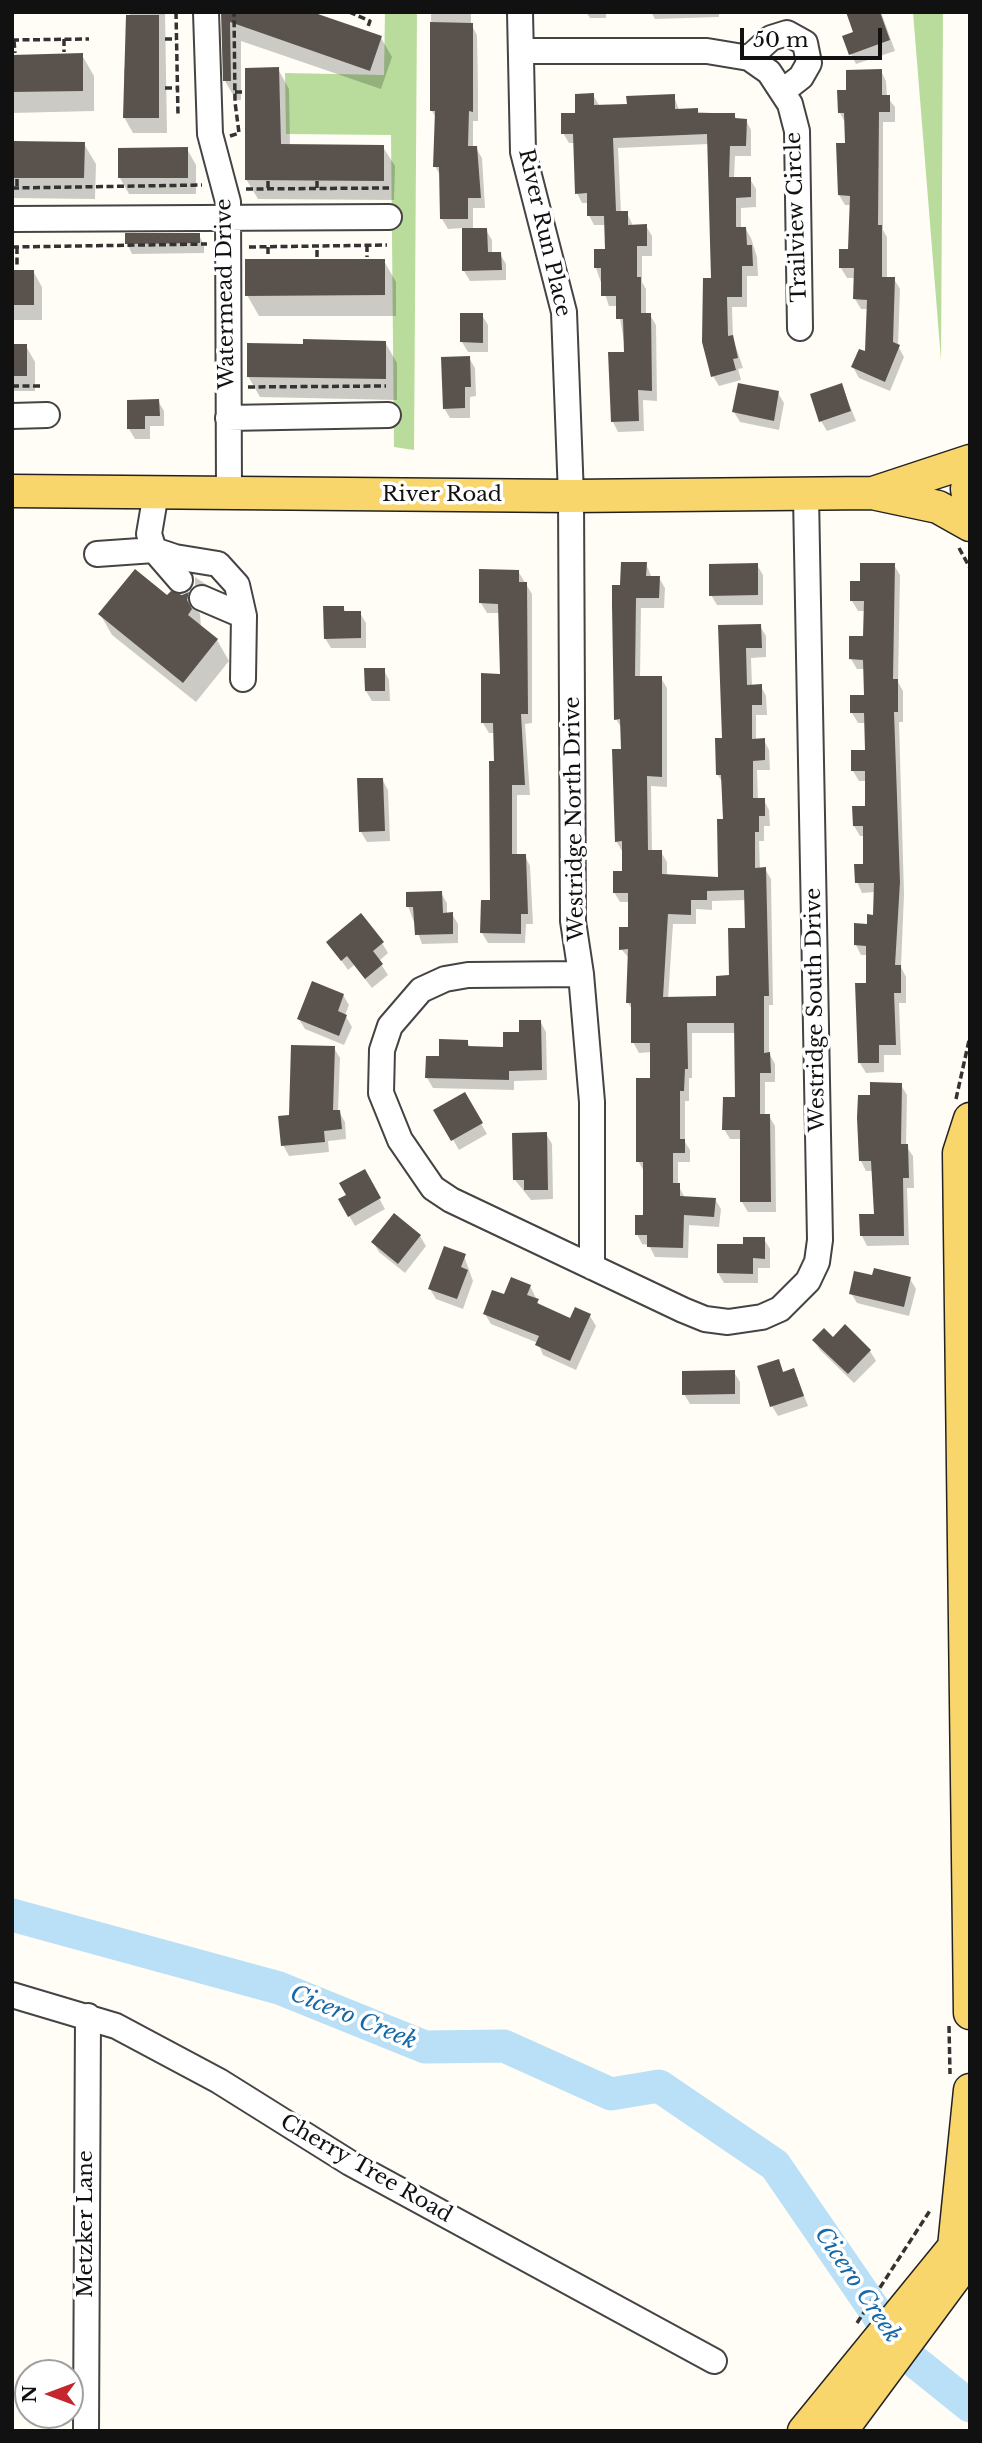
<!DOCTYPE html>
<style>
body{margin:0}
#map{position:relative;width:982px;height:2443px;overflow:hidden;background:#fffdf5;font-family:"Libre Baskerville",serif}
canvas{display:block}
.frame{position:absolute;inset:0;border:14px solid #111;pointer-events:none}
.north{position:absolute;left:14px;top:2359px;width:70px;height:70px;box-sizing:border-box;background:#fff;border:2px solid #a0a0a0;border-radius:50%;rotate:270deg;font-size:19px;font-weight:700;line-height:28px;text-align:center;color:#111}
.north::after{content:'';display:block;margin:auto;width:24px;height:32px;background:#c4262e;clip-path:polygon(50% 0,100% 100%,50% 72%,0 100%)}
.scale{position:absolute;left:740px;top:28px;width:142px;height:32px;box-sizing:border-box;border:4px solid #111;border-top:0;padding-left:9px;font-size:21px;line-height:24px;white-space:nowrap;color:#111;-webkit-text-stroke:5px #fff;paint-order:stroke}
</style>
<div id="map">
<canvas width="982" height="2443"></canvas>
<div class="frame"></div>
<div class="north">N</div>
<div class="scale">50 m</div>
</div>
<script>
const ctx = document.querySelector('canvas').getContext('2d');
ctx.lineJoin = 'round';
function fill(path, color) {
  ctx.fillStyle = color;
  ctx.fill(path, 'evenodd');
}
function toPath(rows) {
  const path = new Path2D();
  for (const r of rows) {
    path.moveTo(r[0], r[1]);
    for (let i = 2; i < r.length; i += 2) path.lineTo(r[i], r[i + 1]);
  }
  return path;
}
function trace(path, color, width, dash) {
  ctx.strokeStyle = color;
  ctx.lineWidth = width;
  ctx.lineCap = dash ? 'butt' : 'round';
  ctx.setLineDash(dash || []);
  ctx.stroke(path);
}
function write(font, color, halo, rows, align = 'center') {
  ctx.font = font + ' "Libre Baskerville",serif';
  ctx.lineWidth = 7;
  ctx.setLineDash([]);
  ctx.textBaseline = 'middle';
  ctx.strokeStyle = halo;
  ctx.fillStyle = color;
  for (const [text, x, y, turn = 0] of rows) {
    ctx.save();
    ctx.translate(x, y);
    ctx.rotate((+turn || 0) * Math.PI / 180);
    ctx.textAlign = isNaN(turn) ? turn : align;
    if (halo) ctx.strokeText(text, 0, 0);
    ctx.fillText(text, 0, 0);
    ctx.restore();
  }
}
const forest = toPath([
 [385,12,417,12,414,450,394,447,391,135,286,134,285,73,384,75],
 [913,12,943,12,941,360]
]);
const shadow = toPath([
 [130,12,165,12,167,133,133,133,124,117,124,68,128,68],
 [223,12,381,38,392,57,381,89,241,41,241,100,236,100,225,81],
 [431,12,471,12,471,24,477,35,478,88,478,121,473,121,473,148,476,148,482,158,485,208,473,208,473,230,486,230,492,240,492,254,500,254,506,264,506,280,470,281,464,271,464,228,448,229,442,219,441,177,435,166,436,118,432,111],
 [586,12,606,12,606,18,590,18],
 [651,12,719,12,719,17,655,19],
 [848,12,881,12,895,51,856,64,851,54,855,33],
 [82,55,94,76,94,111,12,113,12,57],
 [278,69,289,89,290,145,383,147,395,166,394,200,258,199,246,179],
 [881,71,886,81,887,97,895,107,895,122,883,122,883,230,887,237,887,279,894,279,900,289,898,346,904,357,890,391,859,378,853,367,867,354,868,309,861,309,855,299,856,278,847,278,841,268,849,250,851,205,845,205,839,195,846,144,846,124,840,113,848,92],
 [593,95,599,105,628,106,674,96,679,110,734,115,737,120,746,120,751,130,751,156,735,156,734,179,750,179,756,189,756,207,741,208,741,228,745,228,751,238,757,257,758,276,747,276,747,307,732,307,733,338,743,368,738,369,741,380,719,386,713,376,709,144,618,148,621,213,627,213,633,226,646,226,652,236,652,256,642,256,642,282,646,289,646,315,650,315,656,325,657,401,643,400,644,431,618,432,613,422,626,354,618,306,609,306,596,268,607,250,606,225,594,225,589,215,588,203,582,203,577,193,575,143,569,143,563,133],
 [12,143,84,144,96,164,95,199,12,198],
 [120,149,187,149,196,165,196,194,129,194,120,178],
 [199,235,204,245,204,253,132,254,127,243],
 [384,261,396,282,396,316,259,316,247,295],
 [12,271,33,271,42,287,42,320,12,320],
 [482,315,488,325,488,352,468,352,462,342],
 [385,342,397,363,397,400,260,397,248,376,305,346],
 [12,346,26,346,35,362,35,391,12,391],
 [469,358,475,368,476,396,470,397,470,418,450,418,444,408],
 [842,386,856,421,827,431,821,421],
 [778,393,784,403,779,430,740,422,734,412],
 [158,401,164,411,164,426,150,426,150,439,135,439,129,429],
 [646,564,652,578,659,578,665,588,664,608,641,608,640,678,661,678,667,688,667,787,651,786,652,851,661,852,667,862,667,876,720,879,725,821,724,785,718,775,724,740,720,627,760,626,766,636,766,657,751,658,752,686,761,686,766,696,767,715,756,715,756,740,764,740,769,750,770,770,757,770,758,800,764,800,769,810,770,826,764,826,764,841,759,841,760,869,765,869,771,879,773,1005,769,1005,769,1053,775,1064,775,1082,765,1082,765,1116,769,1116,775,1126,776,1212,748,1212,742,1202,742,1139,730,1139,724,1129,737,1099,736,1033,692,1033,692,1078,689,1078,689,1101,685,1101,685,1142,690,1150,690,1162,678,1162,678,1185,685,1198,715,1199,721,1209,719,1227,689,1225,688,1258,655,1257,649,1245,642,1244,637,1234,645,1217,644,1171,638,1161,652,1080,652,1052,639,1053,633,1042,633,1011,628,1003,630,959,621,949,630,929,630,902,620,902,614,892,624,873,622,851,616,841,622,750,622,729,616,719,622,587],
 [746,900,747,929,731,977,718,998,668,999,673,924,696,924,696,909,712,910,712,901],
 [757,565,763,575,763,605,717,605,711,595],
 [894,565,900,575,898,682,903,691,903,722,899,722,904,894,901,967,906,977,906,1003,899,1003,901,1055,884,1055,884,1072,866,1073,860,1063,868,955,861,955,856,945,874,916,875,892,862,893,857,882,865,866,865,836,860,836,854,826,867,807,867,781,859,781,853,771,867,751,866,723,858,723,852,713,866,697,865,669,857,669,851,659,864,638,865,611,858,611,852,601,862,583],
 [518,571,532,594,532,723,525,724,530,795,517,795,517,856,525,856,530,866,533,924,526,924,525,943,488,943,482,933,492,902,495,763,495,733,489,733,483,723,501,675,500,613,487,613,481,603],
 [195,577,210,587,221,605,207,606,195,585],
 [188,594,200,614,201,628,217,640,229,661,196,702,112,635,100,614],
 [343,607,346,613,360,613,366,623,366,648,331,648,325,638],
 [384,670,389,680,390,701,372,701,366,691],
 [382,779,388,790,390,841,367,842,361,832],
 [441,893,447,903,447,914,452,914,458,924,458,943,422,944,408,906],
 [328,942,382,943,388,953,379,961,388,975,372,988,354,965,348,970],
 [343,995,349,1005,345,1015,352,1027,344,1045,305,1029,299,1019],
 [540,1021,546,1032,547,1080,514,1081,514,1090,433,1088,427,1078,441,1058,467,1042,471,1048,505,1049],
 [334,1048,340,1058,338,1110,345,1122,346,1139,328,1141,329,1152,289,1156,283,1145,291,1116],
 [901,1085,907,1095,906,1146,913,1156,914,1188,907,1188,909,1245,867,1246,862,1236,876,1215,873,1171,866,1171,861,1161,872,1097],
 [464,1094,487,1134,459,1150,436,1110],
 [546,1134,552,1144,553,1199,531,1200,515,1180],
 [364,1171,385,1209,355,1226,340,1200,348,1195],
 [395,1216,420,1236,426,1246,405,1273,379,1252,373,1242],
 [764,1239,770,1249,770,1268,758,1268,758,1283,724,1283,718,1273,745,1246],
 [464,1256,473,1281,463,1309,436,1299,430,1289],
 [910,1279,916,1289,909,1316,857,1303,851,1293],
 [530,1286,540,1306,571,1320,590,1316,596,1326,576,1370,543,1355,538,1343,491,1324,485,1314,505,1297],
 [833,1339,870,1351,876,1361,854,1383,820,1350,814,1340],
 [778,1361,784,1373,794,1370,808,1406,778,1416,772,1406],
 [734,1372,740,1382,740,1404,690,1404,684,1394]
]);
const river = toPath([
 [12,1915,279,1988,425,2047,504,2046,611,2094,659,2086,775,2165,904,2353,970,2406]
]);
const building = toPath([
 [221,12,312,12,382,36,370,71,230,22,231,81,223,81],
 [846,12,880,12,890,40,849,55,842,36,853,32],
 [126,15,159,15,159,118,123,118],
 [430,22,473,23,473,112,469,111,468,146,477,146,481,198,468,198,468,219,440,219,439,167,433,167,435,111,430,111],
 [83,53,83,91,12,92,12,55],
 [279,67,281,144,384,145,384,181,245,180,245,68],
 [882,69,882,95,890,95,890,112,879,112,878,225,882,225,882,277,895,277,893,342,900,345,885,382,851,367,859,349,865,351,867,300,853,299,854,268,839,268,839,249,848,249,850,196,838,195,836,143,845,143,844,113,838,113,837,90,846,90,846,70],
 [594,93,594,105,627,104,626,96,675,94,675,109,698,108,698,113,735,113,735,118,747,119,746,146,730,146,729,177,751,177,751,197,736,198,736,227,746,227,747,245,752,245,753,266,742,266,742,297,727,297,728,336,733,335,738,358,733,359,736,370,711,377,702,342,703,278,711,278,707,134,613,138,616,211,628,211,628,225,647,224,647,246,637,246,637,277,641,277,641,313,651,313,652,391,638,390,639,421,611,422,608,352,624,352,623,319,616,319,616,296,601,296,601,268,594,268,594,249,605,249,604,216,587,216,587,193,575,194,573,134,561,134,561,113,575,113,575,94],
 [12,141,85,142,84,178,12,178],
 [188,147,188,178,118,178,118,148],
 [462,228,487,228,488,252,501,252,502,270,462,271],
 [125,233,200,233,200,243,125,244],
 [245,259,385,259,385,295,245,296],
 [12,270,34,270,34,305,12,305],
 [460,313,483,313,483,343,460,342],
 [303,339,386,341,386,379,247,377,247,343,303,344],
 [12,344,27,344,27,376,12,376],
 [470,356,471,387,465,387,465,408,443,409,441,357],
 [738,383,779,391,774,421,732,412],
 [842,383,851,411,819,422,810,394],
 [159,399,160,416,145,416,145,429,127,429,127,400],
 [621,562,647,562,646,576,660,576,659,598,636,598,635,676,662,676,662,777,647,776,648,850,662,850,662,874,718,877,717,819,723,819,721,775,716,775,715,738,722,738,718,625,761,624,762,648,746,648,747,685,762,684,762,705,752,705,752,739,765,738,765,760,753,761,753,798,765,798,765,816,759,816,759,832,755,832,755,868,766,867,769,996,764,996,764,1053,770,1052,771,1073,760,1073,760,1114,770,1114,771,1202,740,1202,740,1130,722,1130,723,1097,735,1097,734,1023,687,1023,688,1069,685,1069,684,1091,680,1091,680,1139,685,1139,685,1153,673,1153,673,1183,680,1183,680,1196,716,1198,714,1217,684,1215,683,1248,647,1247,647,1235,635,1235,635,1215,643,1215,643,1162,636,1162,636,1078,650,1078,650,1043,631,1043,631,1003,626,1003,628,949,619,950,619,927,628,927,628,893,613,893,613,871,622,871,622,841,615,842,612,749,621,749,620,719,614,720,612,606,612,585,620,585],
 [744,890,745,928,728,928,729,975,716,976,716,996,663,997,668,914,691,915,691,900,707,900,707,891],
 [758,563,758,595,709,596,709,564],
 [860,563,895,563,893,679,898,679,898,712,894,712,900,882,895,965,901,965,901,993,894,993,896,1045,879,1045,879,1063,858,1063,855,983,866,983,866,946,854,945,854,923,867,924,867,914,873,915,874,883,855,883,854,864,863,864,863,826,853,826,852,806,865,806,865,771,851,771,851,750,865,750,864,713,850,713,850,695,864,695,863,660,849,659,849,636,863,636,864,601,850,601,850,581,860,581],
 [135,569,167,595,171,591,182,595,189,592,187,600,192,609,188,615,218,639,183,683,98,614],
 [479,569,519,570,519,582,527,582,528,714,521,714,525,785,512,785,512,854,526,854,528,914,521,914,521,934,480,933,481,900,490,900,489,761,494,761,493,723,481,723,481,673,500,674,498,604,479,603],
 [323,606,344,606,344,611,361,611,361,638,324,639],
 [364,668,385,668,385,691,365,691],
 [357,778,383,778,385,831,359,832],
 [442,891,443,913,453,912,453,934,415,935,413,907,406,907,406,892],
 [361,913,384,942,373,951,383,964,365,979,347,956,341,961,326,942],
 [312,981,344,994,338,1011,347,1015,339,1036,297,1019],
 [519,1020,541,1020,542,1070,509,1071,509,1080,425,1078,426,1056,439,1056,439,1039,468,1040,468,1046,503,1047,503,1032,519,1032],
 [291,1045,335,1046,333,1110,340,1110,342,1129,324,1131,325,1142,281,1146,278,1116,289,1115],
 [870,1082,902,1083,901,1144,908,1144,909,1178,903,1178,904,1236,860,1236,859,1214,874,1214,871,1161,859,1161,857,1118,858,1095,870,1095],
 [465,1092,483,1123,451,1141,433,1110],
 [547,1132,548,1190,524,1190,524,1180,513,1180,512,1133],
 [365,1169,381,1198,348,1217,338,1199,346,1195,339,1183],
 [394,1213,421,1235,398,1264,371,1242],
 [743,1237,765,1237,765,1259,753,1258,753,1274,717,1273,717,1244,743,1244],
 [444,1246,466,1254,461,1267,468,1270,457,1299,428,1289],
 [874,1268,911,1277,904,1307,849,1294,854,1271,872,1275],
 [511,1277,531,1285,527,1295,539,1299,537,1303,570,1318,575,1307,591,1314,570,1361,535,1345,539,1336,483,1314,492,1290,504,1294],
 [845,1324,871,1350,848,1374,812,1340,824,1328,833,1337],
 [779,1359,783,1372,794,1368,804,1396,770,1407,757,1366],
 [735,1370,735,1394,682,1395,682,1371]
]);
const path = toPath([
 [176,12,178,115],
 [349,12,370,21,367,29],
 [64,39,64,52],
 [165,39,176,39],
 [12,40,89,39],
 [14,41,15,53],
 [165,88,177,88],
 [235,92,243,92],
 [230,136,239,133,235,102,234,12],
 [17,179,17,187],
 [268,181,268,189],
 [317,181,317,188],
 [12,188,202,185],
 [246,189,389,188],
 [367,245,367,257],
 [12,247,207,244],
 [17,247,17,266],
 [249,247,387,245],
 [268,247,268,257],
 [317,257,317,246],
 [12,386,42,386],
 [248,387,386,386],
 [959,548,970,568],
 [956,1099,970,1036],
 [949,2026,950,2074],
 [857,2323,931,2209]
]);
const minor = toPath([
 [206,12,210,134,228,202,229,493],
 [520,12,523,152,564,312,571,496,573,921,581,974,592,1102,592,1267],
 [521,51,707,51,749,58,769,72,790,104,797,131,800,328],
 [749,58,771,38,787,33,805,43,809,63,801,77,783,91],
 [12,219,389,217],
 [12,416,47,415],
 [228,418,388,415],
 [156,493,149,534,154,550,175,557,218,564,237,585,244,616,243,679],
 [97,554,154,550,180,580],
 [202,598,244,616],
 [581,974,468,975,445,979,421,990,390,1026,382,1050,381,1093,400,1140,433,1188,451,1200,683,1310,705,1319,728,1322,762,1317,780,1309,808,1281,817,1262,820,1240,806,496],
 [12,1995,116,2026,219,2081,350,2163,714,2361],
 [86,2431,88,2016]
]);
const major = toPath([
 [970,477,967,489,970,509],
 [12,491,571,496,872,493,938,507,970,525],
 [873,493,970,461],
 [970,1119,959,1153,970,2013],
 [804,2431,954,2247,970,2090],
 [841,2431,963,2266]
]);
const streetNames = [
 ["Trailview Circle",797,217,-92],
 ["River Run Place",544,233,77],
 ["Watermead Drive",226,294,-91],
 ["River Road",442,495],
 ["Westridge North Drive",575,819,-91],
 ["Westridge South Drive",816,1010,-91],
 ["Cherry Tree Road",366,2169,30],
 ["Metzker Lane",86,2224,-90]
];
const waterNames = [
 ["Cicero Creek",353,2018,22],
 ["Cicero Creek",857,2285,56]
];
fill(forest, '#b9dc9c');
fill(shadow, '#0003');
trace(river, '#b9e0f7', 33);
fill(building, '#5a524d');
trace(minor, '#444', 28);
trace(major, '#222', 35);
trace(path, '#333', 3.5, [7, 3.5]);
trace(minor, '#fff', 24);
trace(major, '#f9d66b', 32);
write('21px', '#111', '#fff', streetNames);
write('italic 23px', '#1768a6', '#fff', waterNames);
</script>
